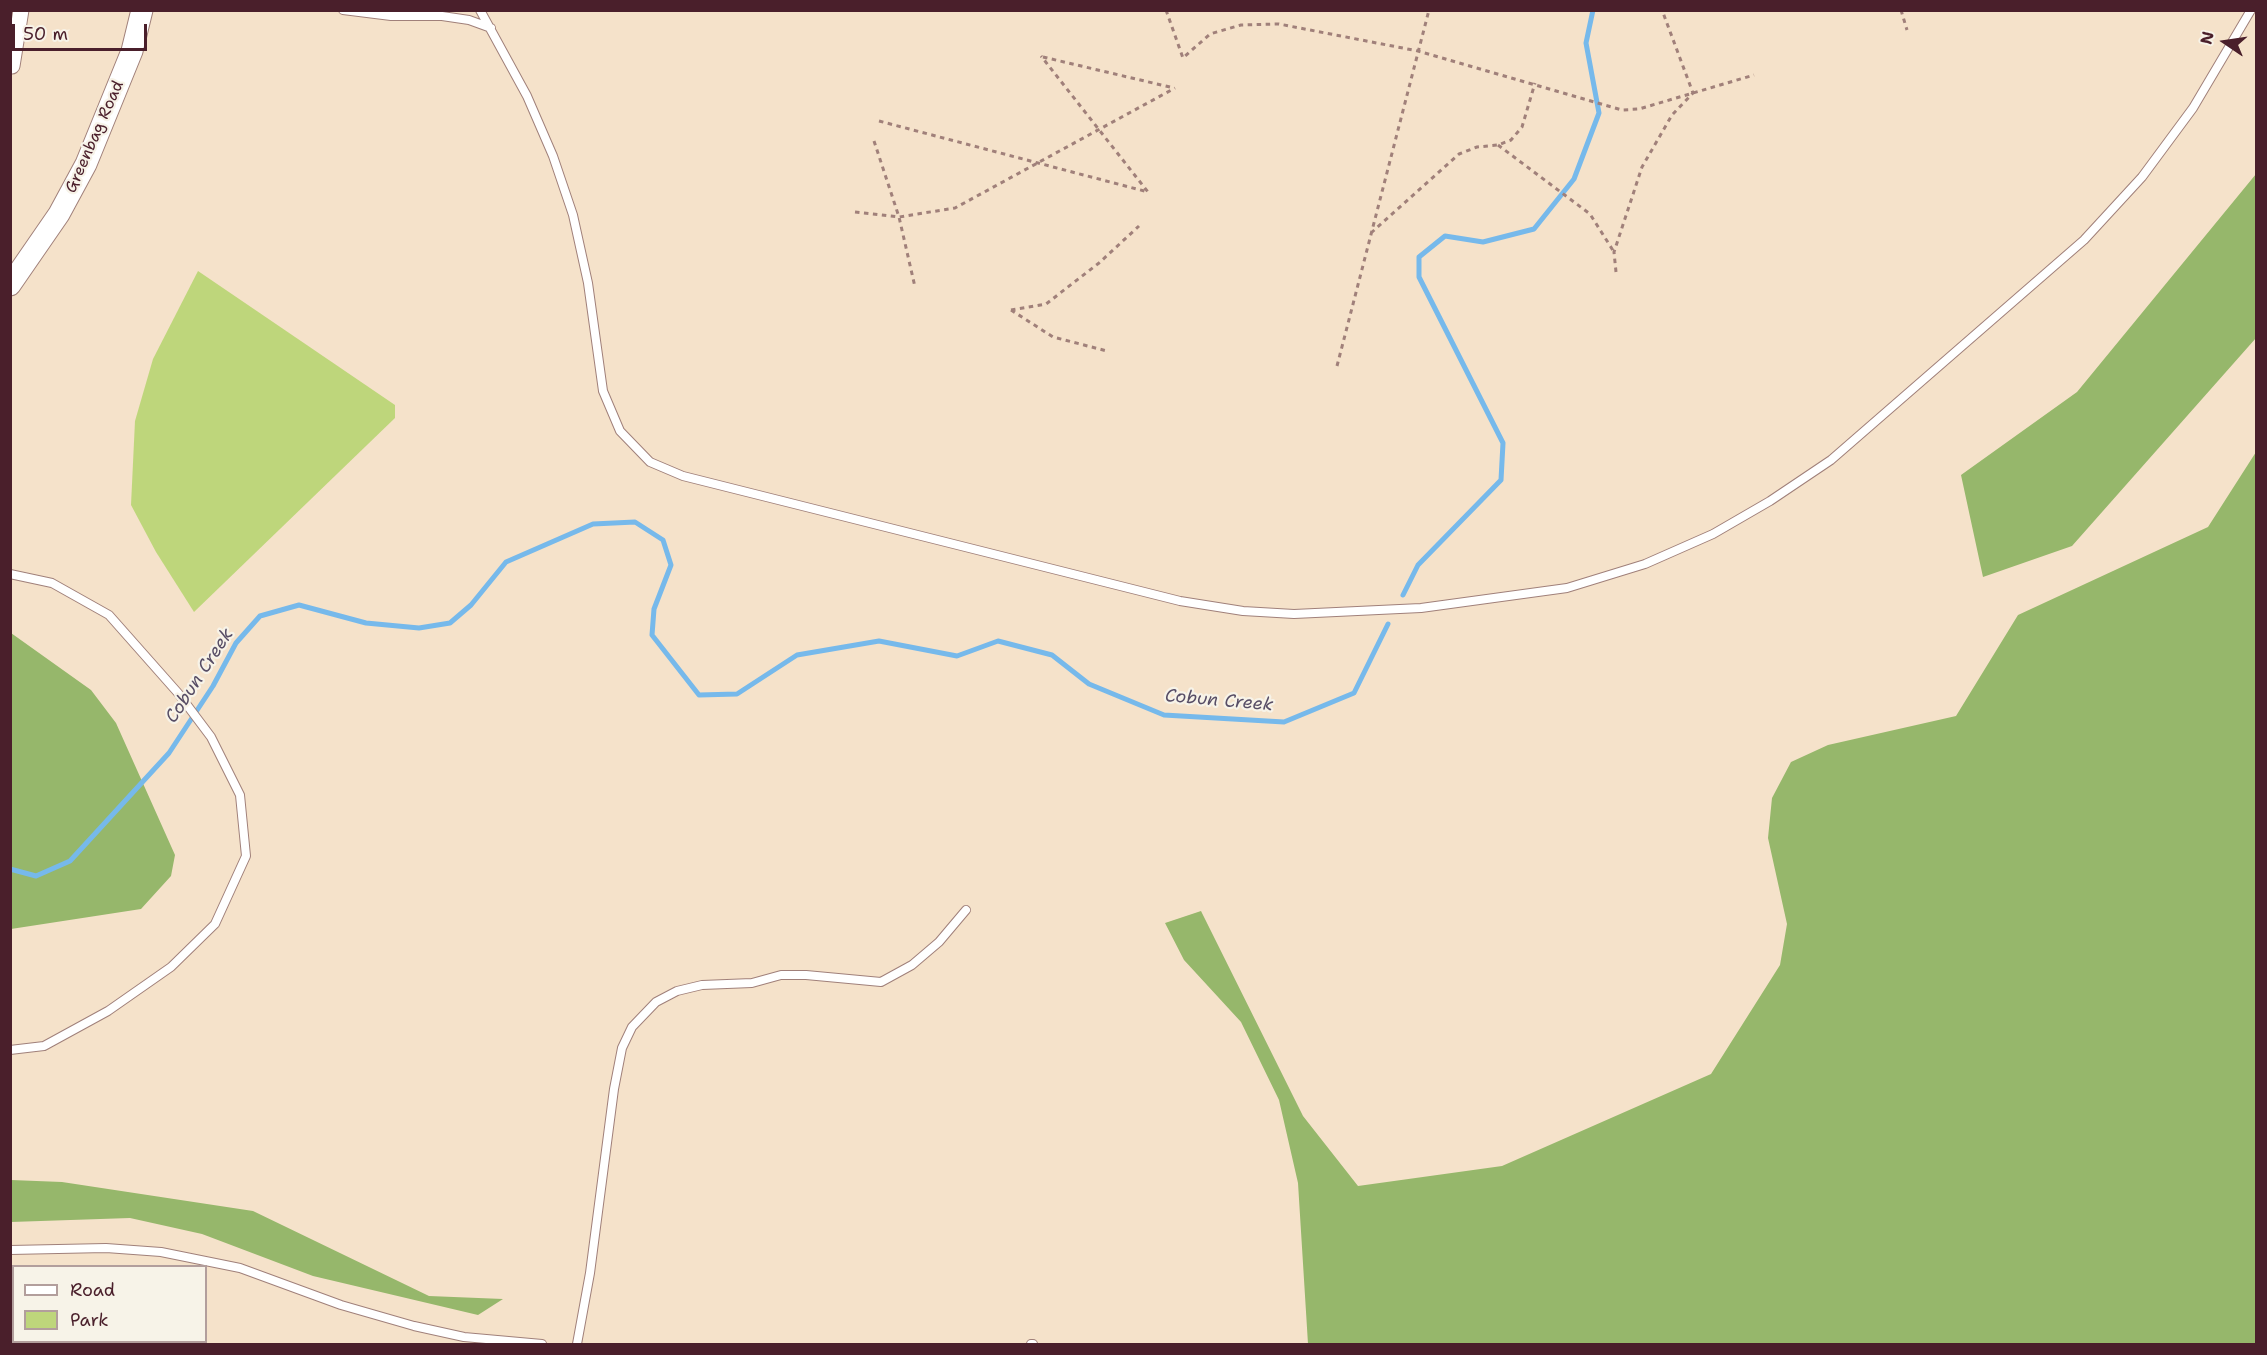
<!DOCTYPE html>
<style>
body{margin:0}
#map{position:relative;width:2267px;height:1355px;overflow:hidden;background:#f5e2ca;font-family:"Shantell Sans",sans-serif}
canvas{display:block}
.frame{position:absolute;inset:0;border:12px solid #4a1f2b;pointer-events:none}
.legend{position:absolute;left:12px;top:1265px;width:195px;height:78px;box-sizing:border-box;background:#f7f3e8;border:2px solid #b29e9c;margin:0;padding:8px 10px;list-style:none;font-size:18px;color:#4a1f2b}
.legend li{display:flex;align-items:center;gap:12px;height:30px}
.legend b{width:30px;border:2px solid #b29e9c}
.north{position:absolute;left:2195px;top:12px;width:60px;height:60px;-webkit-text-stroke:4px #f7f3e8;paint-order:stroke;rotate:283deg;font-size:16px;font-weight:700;line-height:24px;text-align:center;color:#4a1f2b}
.north::after{content:'';display:block;margin:auto;width:21px;height:27px;background:#4a1f2b;clip-path:polygon(50% 0,100% 100%,50% 72%,0 100%)}
.scale{position:absolute;left:12px;top:24px;width:135px;height:27px;box-sizing:border-box;border:3px solid #4a1f2b;border-top:0;padding-left:8px;font-size:18px;line-height:21px;white-space:nowrap;color:#4a1f2b;-webkit-text-stroke:4px #f7f3e8;paint-order:stroke}
</style>
<div id="map">
<canvas width="2267" height="1355"></canvas>
<div class="frame"></div>
<ul class="legend">
<li><b style="height:8px;background:#fff"></b>Road</li>
<li><b style="height:16px;background:#bed67b"></b>Park</li>
</ul>
<div class="north">N</div>
<div class="scale">50 m</div>
</div>
<script>
const ctx = document.querySelector('canvas').getContext('2d');
ctx.lineJoin = 'round';
function fill(path, color) {
  ctx.fillStyle = color;
  ctx.fill(path, 'evenodd');
}
function toPath(rows) {
  const path = new Path2D();
  for (const r of rows) {
    path.moveTo(r[0], r[1]);
    for (let i = 2; i < r.length; i += 2) path.lineTo(r[i], r[i + 1]);
  }
  return path;
}
function trace(path, color, width, dash) {
  ctx.strokeStyle = color;
  ctx.lineWidth = width;
  ctx.lineCap = dash ? 'butt' : 'round';
  ctx.setLineDash(dash || []);
  ctx.stroke(path);
}
function write(font, color, halo, rows, align = 'center') {
  ctx.font = font + ' "Shantell Sans",sans-serif';
  ctx.lineWidth = 4.5;
  ctx.setLineDash([]);
  ctx.textBaseline = 'middle';
  ctx.strokeStyle = halo;
  ctx.fillStyle = color;
  for (const [text, x, y, turn = 0] of rows) {
    ctx.save();
    ctx.translate(x, y);
    ctx.rotate((+turn || 0) * Math.PI / 180);
    ctx.textAlign = isNaN(turn) ? turn : align;
    if (halo) ctx.strokeText(text, 0, 0);
    ctx.fillText(text, 0, 0);
    ctx.restore();
  }
}
const green = toPath([
 [198,271,395,405,395,418,194,612,156,552,131,505,135,421,153,359]
]);
const forest = toPath([
 [2256,174,2256,338,2072,546,1983,577,1961,475,2077,392],
 [2256,452,2256,1344,1308,1344,1298,1183,1279,1100,1241,1022,1184,960,1165,923,1201,911,1303,1116,1358,1186,1502,1166,1711,1074,1780,965,1787,924,1768,838,1772,798,1791,762,1828,745,1956,716,2018,615,2208,527],
 [11,633,91,690,116,723,175,855,171,876,141,909,11,929],
 [11,1180,62,1182,253,1211,429,1296,503,1299,478,1315,313,1276,202,1234,130,1218,11,1222]
]);
const stream = toPath([
 [1403,595,1418,565,1501,480,1503,443,1419,277,1419,257,1445,236,1483,242,1534,229,1574,179,1599,113,1586,43,1593,10],
 [10,869,36,876,70,861,169,753,213,686,236,643,260,616,299,605,366,623,419,628,450,623,471,605,506,562,593,524,635,522,663,540,671,565,654,609,652,635,699,695,737,694,797,655,879,641,957,656,998,641,1052,655,1089,684,1164,715,1284,722,1354,693,1388,624]
]);
const path = toPath([
 [1166,10,1183,58,1210,34,1241,25,1279,24,1418,51,1622,110,1639,109,1754,75],
 [1901,10,1907,30],
 [1043,57,1174,88],
 [879,121,1148,192,1041,56],
 [874,141,899,217,915,287],
 [1498,145,1590,214,1614,252],
 [855,212,899,217,955,208,1175,88],
 [1371,233,1459,154,1477,147,1498,145,1511,140,1522,127,1535,83],
 [1616,272,1614,252,1642,167,1672,115,1693,93,1662,10],
 [1011,310,1046,304,1099,263,1139,226],
 [1011,310,1053,337,1107,351],
 [1337,366,1429,10]
]);
const service = toPath([
 [343,10,391,16,442,16,469,20,491,28],
 [480,10,527,96,553,156,573,215,588,283,603,391,620,431,650,462,683,476,1180,601,1243,611,1294,614,1421,608,1567,588,1645,564,1713,534,1770,501,1831,460,2084,240,2142,177,2193,108,2251,10],
 [10,574,52,583,109,615,178,693,211,737,240,795,246,856,215,924,171,967,108,1011,44,1046,10,1050],
 [10,1250,106,1248,161,1252,240,1268,341,1305,414,1326,464,1337,542,1344],
 [577,1344,590,1273,614,1089,622,1048,632,1027,656,1002,677,991,702,985,752,983,781,975,806,975,881,982,912,965,939,942,966,910],
 [1031,1344,1033,1344]
]);
const minor = toPath([
 [12,66,21,10]
]);
const secondary = toPath([
 [10,285,59,214,86,164,132,51,142,10]
]);
const streetNames = [
 ["Greenbag Road",95,137,-66]
];
const waterNames = [
 ["Cobun Creek",200,676,-57],
 ["Cobun Creek",1219,701,5]
];
fill(green, '#bed67b');
fill(forest, '#96b76b');
trace(stream, '#76b9eb', 5);
trace(service, '#a0807a', 10);
trace(minor, '#a0807a', 17);
trace(secondary, '#a0807a', 23);
trace(path, '#a0807a', 3, [4.5, 4.5]);
trace(service, '#fff', 8);
trace(minor, '#fff', 15);
trace(secondary, '#fff', 21);
write('16px', '#4a1f2b', '#f7f3e8', streetNames);
write('italic 18px', '#574d65', '#f7f3e8', waterNames);
</script>
